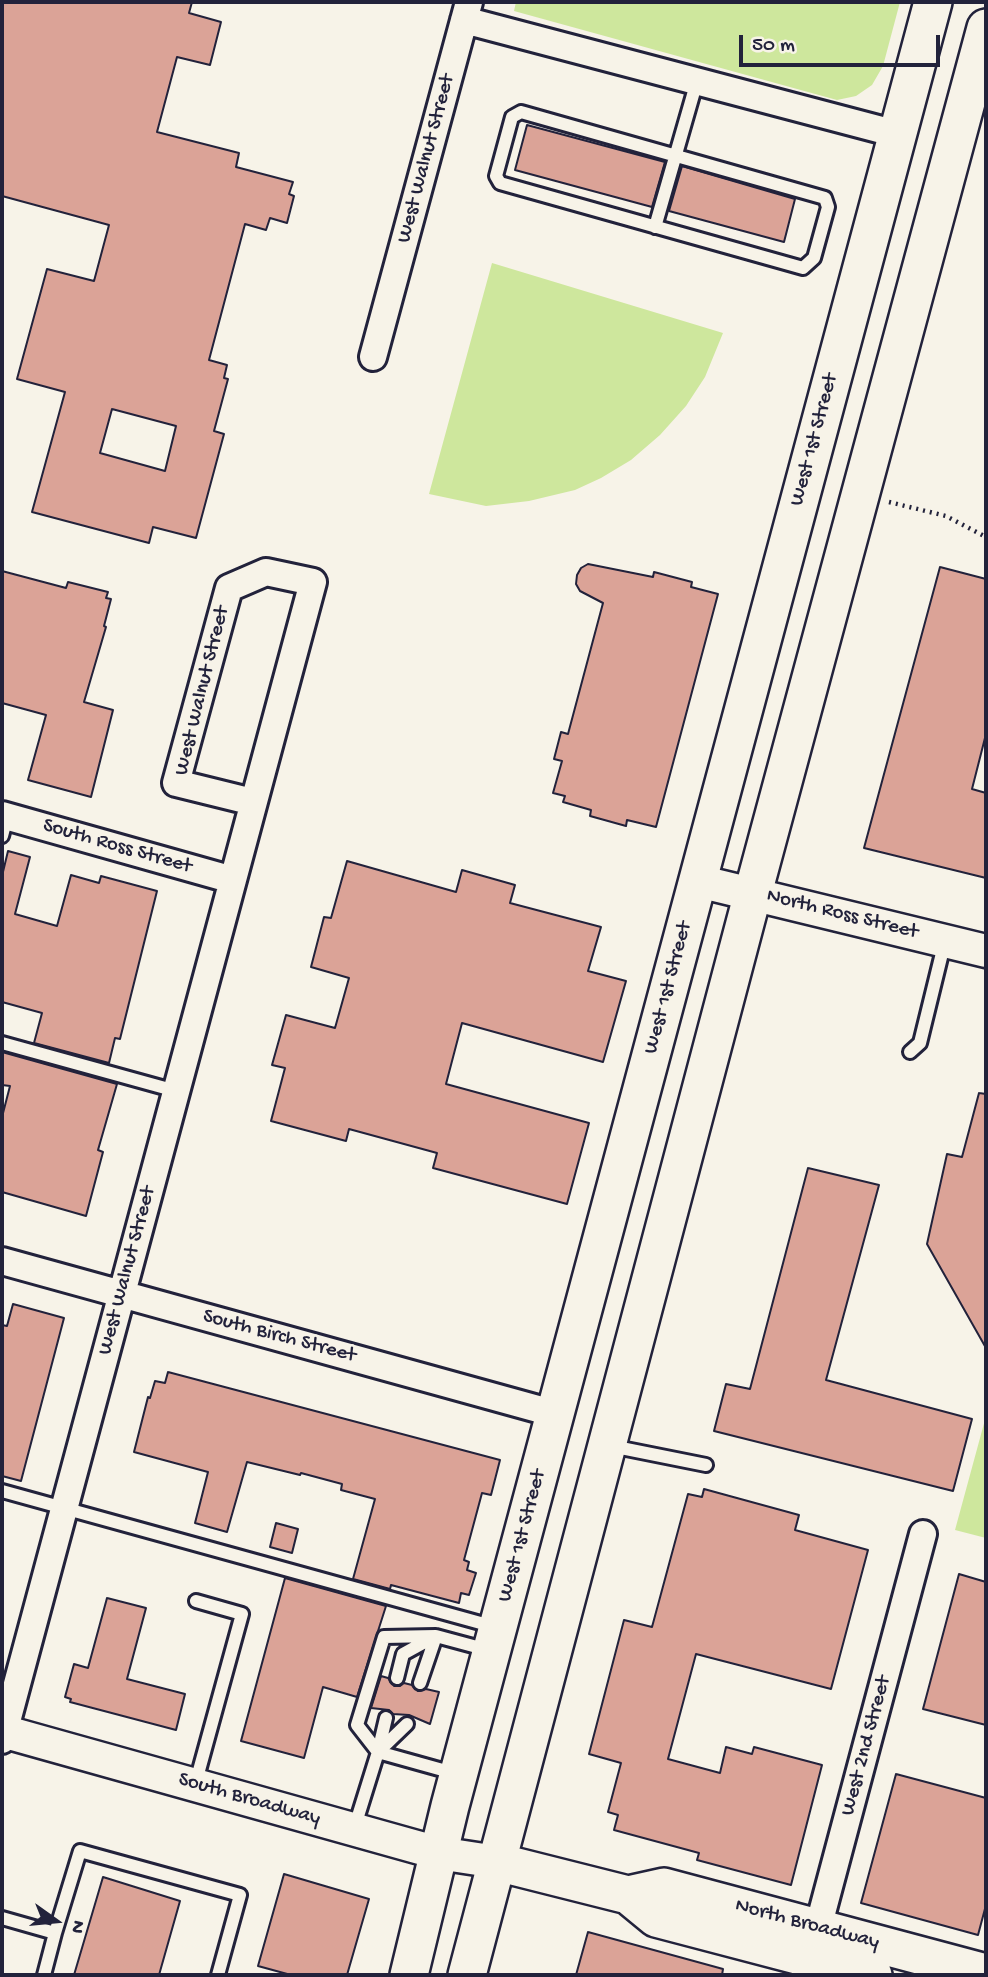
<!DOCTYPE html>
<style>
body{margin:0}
#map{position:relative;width:988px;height:1977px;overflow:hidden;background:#f7f3e8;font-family:"Gochi Hand",sans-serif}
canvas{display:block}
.frame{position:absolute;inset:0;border:4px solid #22223b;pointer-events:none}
.north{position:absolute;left:21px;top:1886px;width:70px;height:70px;-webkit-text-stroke:5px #f7f3e8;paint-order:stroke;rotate:105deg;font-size:19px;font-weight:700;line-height:28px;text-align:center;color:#22223b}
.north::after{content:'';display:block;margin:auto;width:24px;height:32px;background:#22223b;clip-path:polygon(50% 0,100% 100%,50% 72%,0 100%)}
.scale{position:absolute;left:739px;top:35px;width:201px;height:32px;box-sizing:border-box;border:4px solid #22223b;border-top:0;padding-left:9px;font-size:21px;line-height:24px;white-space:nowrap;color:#22223b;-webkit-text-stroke:5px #f7f3e8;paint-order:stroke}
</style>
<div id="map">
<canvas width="988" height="1977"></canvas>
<div class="frame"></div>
<div class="north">N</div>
<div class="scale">50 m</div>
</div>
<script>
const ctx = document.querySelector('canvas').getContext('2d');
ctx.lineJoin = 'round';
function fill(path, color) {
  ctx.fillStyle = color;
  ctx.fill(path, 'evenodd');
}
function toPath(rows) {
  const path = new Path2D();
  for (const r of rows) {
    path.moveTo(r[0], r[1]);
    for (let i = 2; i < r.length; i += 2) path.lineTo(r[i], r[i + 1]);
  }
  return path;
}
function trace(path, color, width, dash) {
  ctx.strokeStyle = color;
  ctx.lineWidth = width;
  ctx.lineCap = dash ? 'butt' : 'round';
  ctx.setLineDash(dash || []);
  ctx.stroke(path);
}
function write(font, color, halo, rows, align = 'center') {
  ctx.font = font + ' "Gochi Hand",sans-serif';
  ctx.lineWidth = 5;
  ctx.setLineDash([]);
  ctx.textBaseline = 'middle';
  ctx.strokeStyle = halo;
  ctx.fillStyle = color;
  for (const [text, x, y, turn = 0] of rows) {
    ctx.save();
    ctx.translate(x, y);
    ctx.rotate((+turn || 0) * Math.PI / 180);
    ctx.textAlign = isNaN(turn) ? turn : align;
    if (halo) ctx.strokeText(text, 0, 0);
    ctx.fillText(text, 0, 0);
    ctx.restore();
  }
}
const green = toPath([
 [516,2,900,2,883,66,872,85,856,96,837,100,514,11],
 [492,263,723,333,705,377,686,406,660,435,631,460,601,478,575,490,529,501,486,506,429,494],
 [986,1416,986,1538,955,1530]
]);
const building = toPath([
 [2,2,192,2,189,13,221,22,210,65,177,57,157,132,239,153,236,167,293,182,289,194,294,196,287,223,270,218,266,230,245,224,209,360,227,365,224,378,228,379,214,431,224,434,196,538,153,527,149,543,32,512,65,392,17,379,47,269,94,281,109,225,2,196,2,2],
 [112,409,176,426,165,471,100,453,112,409],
 [527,125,665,162,652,207,515,170,527,125],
 [682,166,795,199,784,242,669,211,682,166],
 [588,564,653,577,654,572,692,582,691,587,718,594,656,827,627,820,626,826,590,816,591,810,563,802,565,796,553,793,562,761,554,759,561,732,568,734,603,603,580,591,576,584,577,575,581,568,588,564],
 [940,567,986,579,986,734,972,789,986,793,986,878,864,848,940,567],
 [2,571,66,588,68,582,108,592,106,598,111,599,104,626,106,627,84,702,113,710,91,797,28,780,46,715,2,703,2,571],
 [8,851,30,857,15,914,57,926,71,875,99,883,101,876,157,891,120,1039,115,1038,109,1063,34,1043,42,1013,2,1002,2,876,8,851],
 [347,861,456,892,462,870,515,885,510,903,601,927,588,971,626,981,603,1062,462,1023,446,1084,589,1123,567,1204,433,1168,437,1153,349,1129,346,1141,271,1121,285,1068,272,1065,286,1015,335,1028,349,978,311,967,324,917,331,918,347,861],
 [2,1052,117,1084,98,1150,103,1152,86,1216,2,1192,2,1117,10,1086,2,1085,2,1052],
 [979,1093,986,1094,986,1348,927,1244,947,1154,962,1157,979,1093],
 [808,1168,879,1185,826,1380,972,1419,953,1491,714,1431,726,1384,750,1389,808,1168],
 [13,1304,64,1318,21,1481,2,1476,2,1325,7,1326,13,1304],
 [168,1372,500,1460,491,1495,482,1493,464,1560,469,1562,467,1570,476,1573,469,1595,461,1593,459,1603,391,1585,390,1589,353,1579,375,1499,341,1490,342,1484,301,1473,300,1475,247,1462,227,1532,195,1523,208,1472,134,1452,148,1397,150,1398,155,1381,165,1383,168,1372],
 [704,1489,799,1515,795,1530,868,1550,831,1689,696,1654,668,1759,720,1773,726,1747,752,1754,754,1747,822,1765,791,1885,697,1860,699,1853,614,1830,618,1815,608,1812,621,1763,589,1754,624,1620,652,1627,688,1494,702,1497,704,1489],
 [276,1523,298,1529,292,1553,270,1547,276,1523],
 [959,1574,986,1582,986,1725,923,1709,959,1574],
 [285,1578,386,1606,357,1697,323,1687,304,1758,241,1741,285,1578],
 [107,1598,146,1608,127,1679,185,1694,176,1730,70,1702,71,1699,65,1697,74,1664,88,1668,107,1598],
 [381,1676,388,1678,394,1686,400,1686,404,1683,412,1685,418,1691,426,1689,439,1692,430,1724,409,1715,393,1714,389,1710,371,1708,381,1676],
 [896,1774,986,1798,986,1905,978,1935,861,1903,896,1774],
 [284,1874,369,1899,347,1975,291,1975,258,1966,284,1874],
 [103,1877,180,1901,159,1975,74,1975,103,1877],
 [588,1932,723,1969,722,1975,576,1975,588,1932]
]);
const path = toPath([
 [889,502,946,516,986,537]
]);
const service = toPath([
 [521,112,825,198,828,207,814,258,803,268,500,183,496,176,512,117,521,112],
 [655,227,697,81],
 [2,836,7,817],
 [2,1043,176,1091],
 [910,1052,920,1043,945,941],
 [611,1446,706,1465],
 [2,1491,495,1627],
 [397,1678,403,1654,432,1638],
 [420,1683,436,1636,488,1650],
 [407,1724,378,1752,457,1774],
 [378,1752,357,1725,384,1637,436,1636],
 [195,1785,242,1614,196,1601],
 [354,1829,378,1752,386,1718],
 [2,1918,55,1933,80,1851,240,1895,218,1975],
 [44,1975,55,1933]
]);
const minor = toPath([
 [464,20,897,134],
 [373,357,469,2],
 [2,815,233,880],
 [2,1261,556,1414],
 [2,1740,313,582,266,572,229,588,176,783,253,802],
 [814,1943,923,1534]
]);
const tertiary = toPath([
 [698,881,986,951],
 [2,1731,438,1853,497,1862]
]);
const secondary = toPath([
 [497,1862,628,1895,656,1918,873,1975],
 [628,1895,664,1887,986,1973],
 [409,1975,450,1806,933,2],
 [467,1975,753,893,986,28]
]);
const streetNames = [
 ["West Walnut Street",427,159,-75],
 ["West 1st Street",815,440,-75],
 ["West Walnut Street",203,691,-76],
 ["South Ross Street",117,847,16],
 ["North Ross Street",842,915,14],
 ["West 1st Street",669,988,-75],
 ["West Walnut Street",128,1271,-75],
 ["South Birch Street",279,1337,15],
 ["West 1st Street",523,1536,-75],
 ["West 2nd Street",867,1746,-75],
 ["South Broadway",249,1800,16],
 ["North Broadway",807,1925,15]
];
fill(green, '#cee79d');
fill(building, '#dba397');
trace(building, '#22223b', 2);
trace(service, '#22223b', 18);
trace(minor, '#22223b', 32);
trace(tertiary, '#22223b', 37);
trace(secondary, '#22223b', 42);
trace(path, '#22223b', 4.5, [2, 5]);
trace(service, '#f7f3e8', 12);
trace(minor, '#f7f3e8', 26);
trace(tertiary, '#f7f3e8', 32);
trace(secondary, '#f7f3e8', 37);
write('21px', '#22223b', '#f7f3e8', streetNames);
</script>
